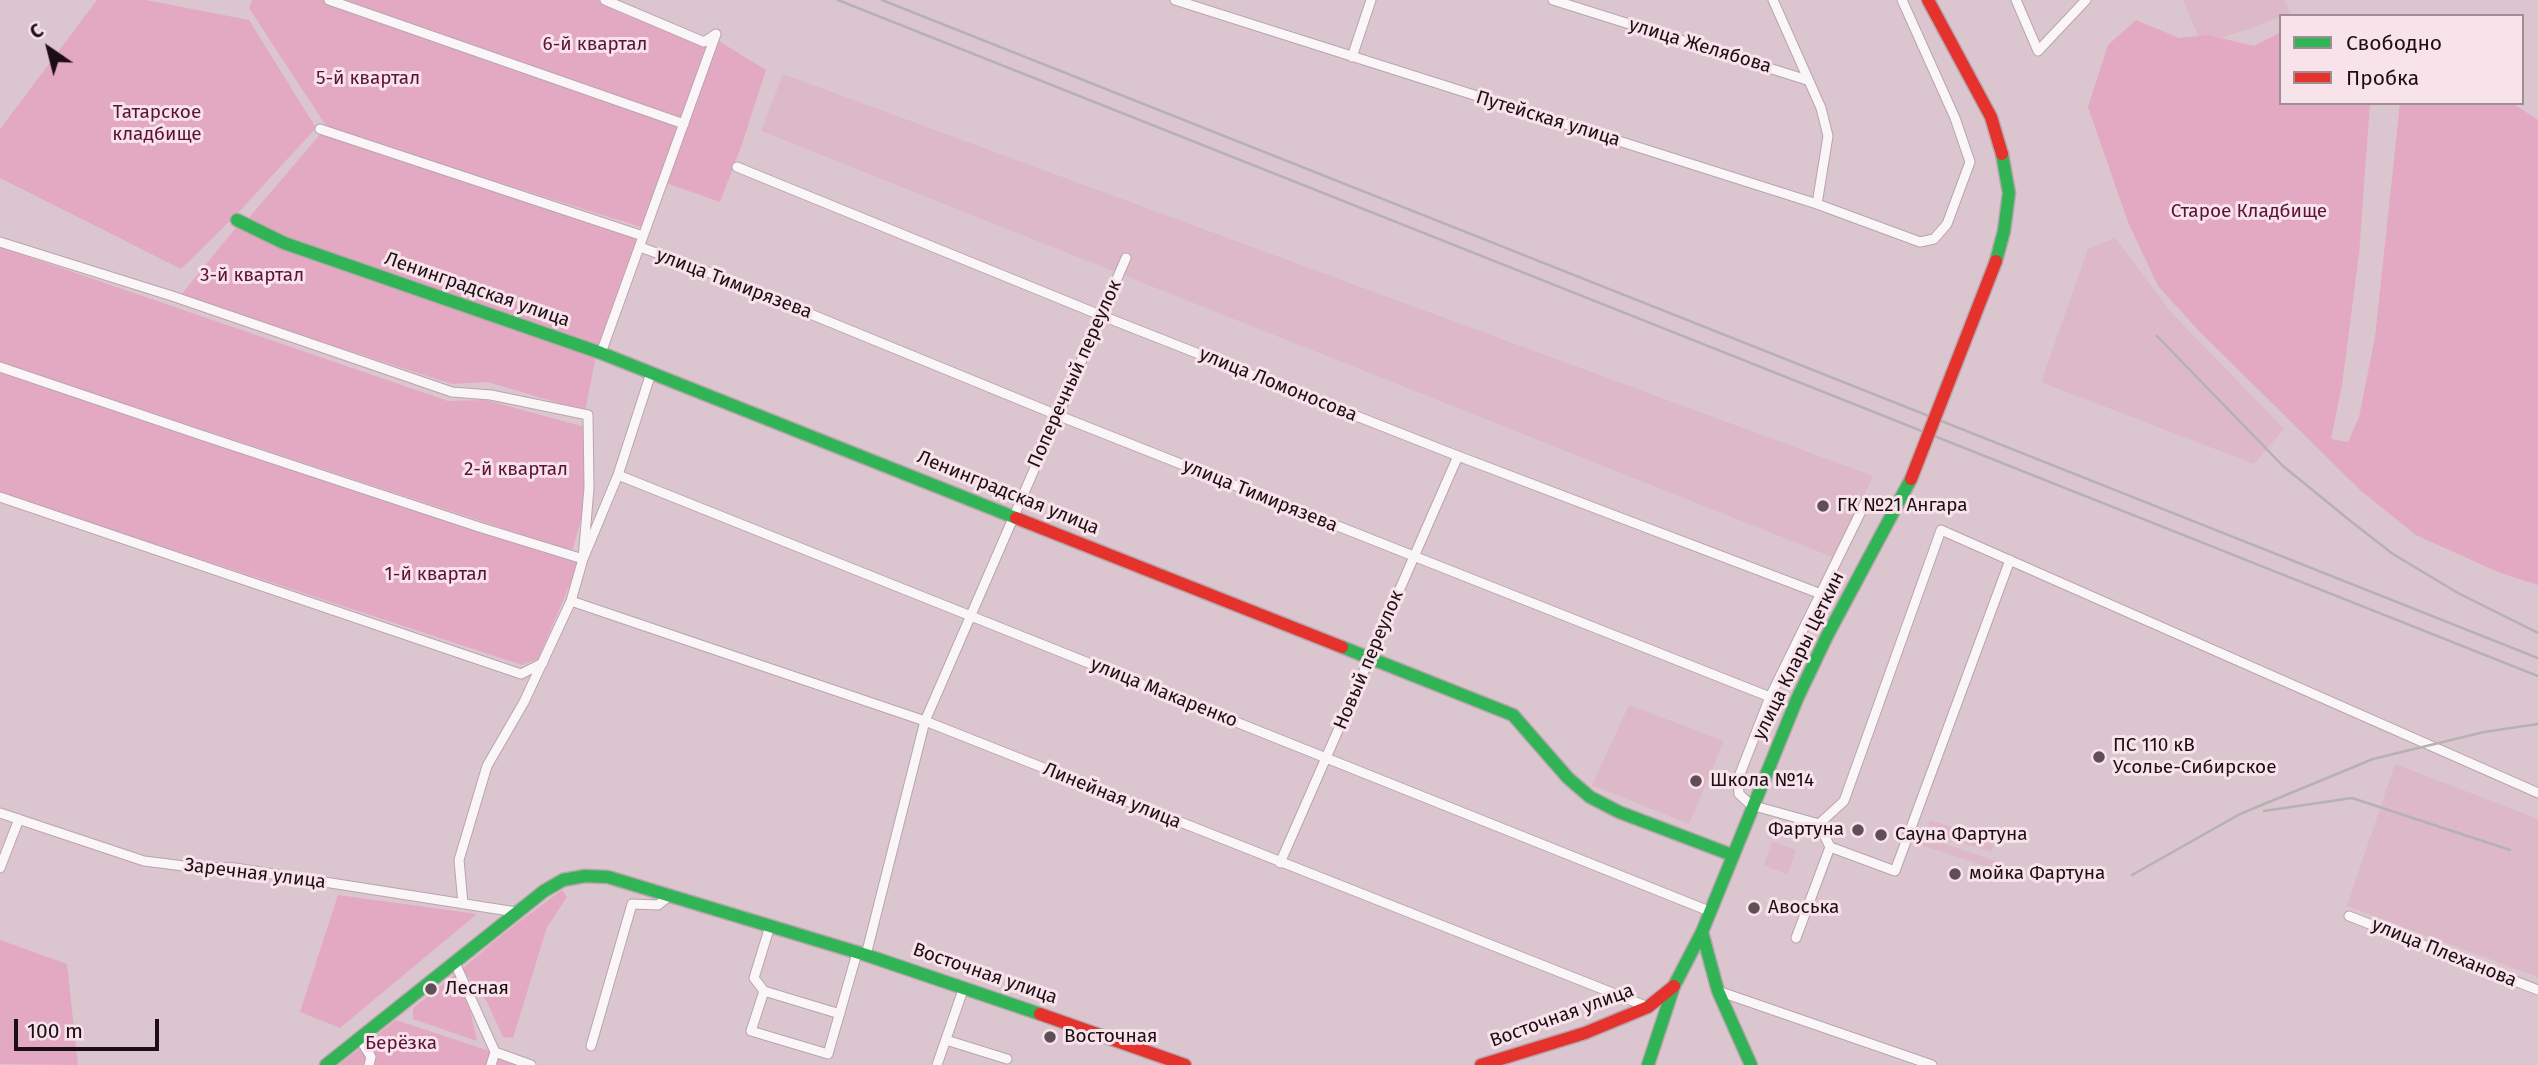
<!DOCTYPE html>
<meta charset="utf-8">
<style>
body{margin:0}
#map{position:relative;width:2538px;height:1065px;overflow:hidden;background:#dbc5ce;font-family:"Fira Sans",sans-serif}
canvas{display:block}
.legend{position:absolute;left:2279px;top:14px;width:245px;height:91px;box-sizing:border-box;background:#f8e3eb;border:2px solid #a08e95;margin:0;padding:9px 12px;list-style:none;font-size:21px;color:#1c0e14}
.legend li{display:flex;align-items:center;gap:14px;height:35px}
.legend b{width:35px;border:2px solid #a08e95}
.north{position:absolute;left:14px;top:14px;width:70px;height:70px;-webkit-text-stroke:5px #f8e3eb;paint-order:stroke;rotate:325deg;font-size:19px;font-weight:700;line-height:28px;text-align:center;color:#1c0e14}
.north::after{content:'';display:block;margin:auto;width:24px;height:32px;background:#1c0e14;clip-path:polygon(50% 0,100% 100%,50% 72%,0 100%)}
.scale{position:absolute;left:14px;top:1019px;width:145px;height:32px;box-sizing:border-box;border:4px solid #1c0e14;border-top:0;padding-left:9px;font-size:21px;line-height:24px;white-space:nowrap;color:#1c0e14;-webkit-text-stroke:5px #f8e3eb;paint-order:stroke}
</style>
<div id="map">
<canvas width="2538" height="1065"></canvas>
<ul class="legend">
<li><b style="height:9px;background:#30b455"></b>Свободно</li>
<li><b style="height:9px;background:#e5322d"></b>Пробка</li>
</ul>
<div class="north">С</div>
<div class="scale">100 m</div>
</div>
<script>
const ctx = document.querySelector('canvas').getContext('2d');
ctx.lineJoin = 'round';
function fill(path, color) {
  ctx.fillStyle = color;
  ctx.fill(path, 'evenodd');
}
function toPath(rows) {
  const path = new Path2D();
  for (const r of rows) {
    path.moveTo(r[0], r[1]);
    for (let i = 2; i < r.length; i += 2) path.lineTo(r[i], r[i + 1]);
  }
  return path;
}
function trace(path, color, width, dash) {
  ctx.strokeStyle = color;
  ctx.lineWidth = width;
  ctx.lineCap = dash ? 'butt' : 'round';
  ctx.setLineDash(dash || []);
  ctx.stroke(path);
}
function write(font, color, halo, rows, align = 'center') {
  ctx.font = font + ' "Fira Sans",sans-serif';
  ctx.lineWidth = 6;
  ctx.setLineDash([]);
  ctx.textBaseline = 'middle';
  ctx.strokeStyle = halo;
  ctx.fillStyle = color;
  for (const [text, x, y, turn = 0] of rows) {
    ctx.save();
    ctx.translate(x, y);
    ctx.rotate((+turn || 0) * Math.PI / 180);
    ctx.textAlign = isNaN(turn) ? turn : align;
    if (halo) ctx.strokeText(text, 0, 0);
    ctx.fillText(text, 0, 0);
    ctx.restore();
  }
}
const built = toPath([
 [2183,0,2285,0,2290,14,2202,45],
 [783,74,1873,476,1835,558,761,131],
 [2115,238,2170,311,2284,429,2254,464,2041,382,2088,249],
 [1629,705,1724,741,1689,824,1592,785],
 [2395,764,2538,819,2538,977,2347,906],
 [1930,820,1995,841,1991,852,1927,831],
 [1924,837,1996,861,1994,869,1921,845],
 [1772,841,1796,850,1788,874,1764,866]
]);
const green = toPath([
 [97,0,146,0,249,20,316,128,237,214,181,269,0,178,0,129],
 [252,0,323,0,678,125,644,228,328,129,249,8],
 [340,0,597,0,708,47,682,120],
 [2136,20,2179,38,2208,35,2254,46,2281,32,2281,103,2370,103,2359,254,2342,385,2331,439,2348,442,2359,417,2375,337,2400,103,2512,103,2538,120,2538,585,2498,572,2416,535,2360,490,2199,331,2158,286,2128,222,2088,107,2108,45],
 [717,40,766,70,741,147,720,202,666,183],
 [322,132,639,238,599,349,300,242,247,220],
 [238,225,596,356,585,411,488,382,452,384,180,296],
 [0,247,448,401,486,400,585,427,587,499,572,551,0,363],
 [0,370,580,561,538,659,522,665,0,493],
 [562,890,567,897,547,927,513,1038,503,1037,487,1002,462,969,503,934],
 [338,895,477,914,340,1028,300,1012],
 [0,940,67,964,78,1065,0,1064],
 [457,973,466,992,477,1041,413,1019,413,1008],
 [396,1020,532,1065,339,1065]
]);
const street = toPath([
 [329,0,684,124],
 [605,0,704,42,716,34],
 [1175,0,1817,204,1920,242,1934,239,1947,224,1970,162,1955,118,1902,0],
 [1553,0,1807,80],
 [1773,0,1821,108,1828,136,1817,204],
 [2016,0,2038,51,2086,0],
 [1352,57,1371,0],
 [320,129,643,236],
 [737,167,1100,315,1458,456,1821,594],
 [0,242,172,296,452,392,491,395,588,415,589,488,583,559,479,527,201,435,0,367],
 [640,247,698,268,1057,415,1770,697,1738,779,1739,794,1751,805,1819,824],
 [601,353,716,34],
 [618,475,1709,911],
 [0,497,521,674,543,663],
 [571,601,925,721,1648,1007],
 [1770,697,1866,501],
 [0,813,144,861,192,867,235,868,516,912],
 [1830,847,1895,871,2010,560],
 [1280,863,1458,456],
 [0,868,19,819],
 [463,904,459,860,487,766,524,702,571,601,583,559,618,475,651,373],
 [2349,916,2538,990],
 [770,926,754,978,764,991,840,1014],
 [1796,938,1830,847,1819,824,1844,801,1941,530,2538,793],
 [866,955,925,721,1126,258],
 [455,963,495,1052,531,1065],
 [764,991,751,1031,828,1054,857,953],
 [1718,991,1932,1065],
 [360,1039,371,1057,369,1065],
 [946,1040,1007,1059],
 [591,1046,632,904,658,905,669,896],
 [491,1065,495,1052],
 [937,1065,964,987]
]);
const fast = toPath([
 [237,220,284,243,601,353,1016,518],
 [1996,261,2004,231,2009,193,2002,154],
 [1342,647,1513,715,1568,778,1590,797,1619,812,1732,855],
 [1702,932,1718,991,1751,1065],
 [1674,986,1702,932,1797,699,1827,636,1911,479],
 [326,1065,544,891,563,880,585,876,608,877,866,955,1040,1014],
 [1648,1065,1674,986]
]);
const jam = toPath([
 [1928,0,1991,117,2002,154],
 [1016,518,1342,647],
 [1040,1014,1185,1065],
 [1481,1065,1585,1033,1648,1007,1674,986]
]);
const rail = toPath([
 [838,0,2538,676],
 [882,0,2538,658],
 [2157,336,2283,466,2353,523,2393,554,2458,593,2538,633],
 [2264,811,2352,798,2510,850],
 [2132,875,2240,814,2373,759,2484,732,2538,724]
]);
const jamBridge = toPath([
 [1911,479,1996,261]
]);
const markers = [
 [1823,506,7,"#5f4e55"],
 [2099,757,7,"#5f4e55"],
 [1696,781,7,"#5f4e55"],
 [1858,830,7,"#5f4e55"],
 [1881,835,7,"#5f4e55"],
 [1955,874,7,"#5f4e55"],
 [1754,908,7,"#5f4e55"],
 [431,989,7,"#5f4e55"],
 [1050,1037,7,"#5f4e55"]
];
const parkNames = [
 ["6-й квартал",595,45],
 ["5-й квартал",368,79],
 ["Татарское",157,113],
 ["кладбище",157,135],
 ["Старое Кладбище",2249,212],
 ["3-й квартал",252,276],
 ["2-й квартал",516,470],
 ["1-й квартал",436,575],
 ["Берёзка",401,1044]
];
const streetNames = [
 ["улица Желябова",1700,46,17],
 ["Путейская улица",1548,119,17],
 ["улица Тимирязева",734,284,21],
 ["Ленинградская улица",477,290,19],
 ["Поперечный переулок",1075,374,-66],
 ["улица Ломоносова",1278,385,22],
 ["Ленинградская улица",1008,493,22],
 ["улица Тимирязева",1260,496,22],
 ["улица Клары Цеткин",1799,656,-64],
 ["Новый переулок",1369,660,-67],
 ["улица Макаренко",1164,693,22],
 ["Линейная улица",1112,796,22],
 ["Заречная улица",255,874,7],
 ["улица Плеханова",2444,953,22],
 ["Восточная улица",985,974,19],
 ["Восточная улица",1562,1016,-20]
];
const poiNames = [
 ["ГК №21 Ангара",1837,506],
 ["ПС 110 кВ",2113,746],
 ["Усолье-Сибирское",2113,768],
 ["Школа №14",1710,781],
 ["Фартуна",1844,830,"right"],
 ["Сауна Фартуна",1895,835],
 ["мойка Фартуна",1969,874],
 ["Авоська",1768,908],
 ["Лесная",445,989],
 ["Восточная",1064,1037]
];
fill(built, '#ddb8c7');
fill(green, '#e4a9c2');
trace(street, '#b7a5ac', 11);
trace(fast, '#b7a5ac', 15);
trace(jam, '#b7a5ac', 15);
trace(street, '#faf6f8', 9);
trace(fast, '#30b455', 12);
trace(jam, '#e5322d', 12);
trace(rail, '#b6b1b3', 2.5);
trace(jamBridge, '#b7a5ac', 15, []);
trace(jamBridge, '#e5322d', 12);
for (const [x, y, r, color] of markers) {
  const dot = new Path2D();
  dot.arc(x, y, r, 0, 2 * Math.PI);
  ctx.fillStyle = color;
  ctx.fill(dot);
  trace(dot, '#f8e3eb', 2.5);
}
write('19px', '#5b1239', '#f8e3eb', parkNames);
write('19px', '#1c0e14', '#f8e3eb', streetNames);
write('19px', '#1c0e14', '#f8e3eb', poiNames, 'left');
</script>
